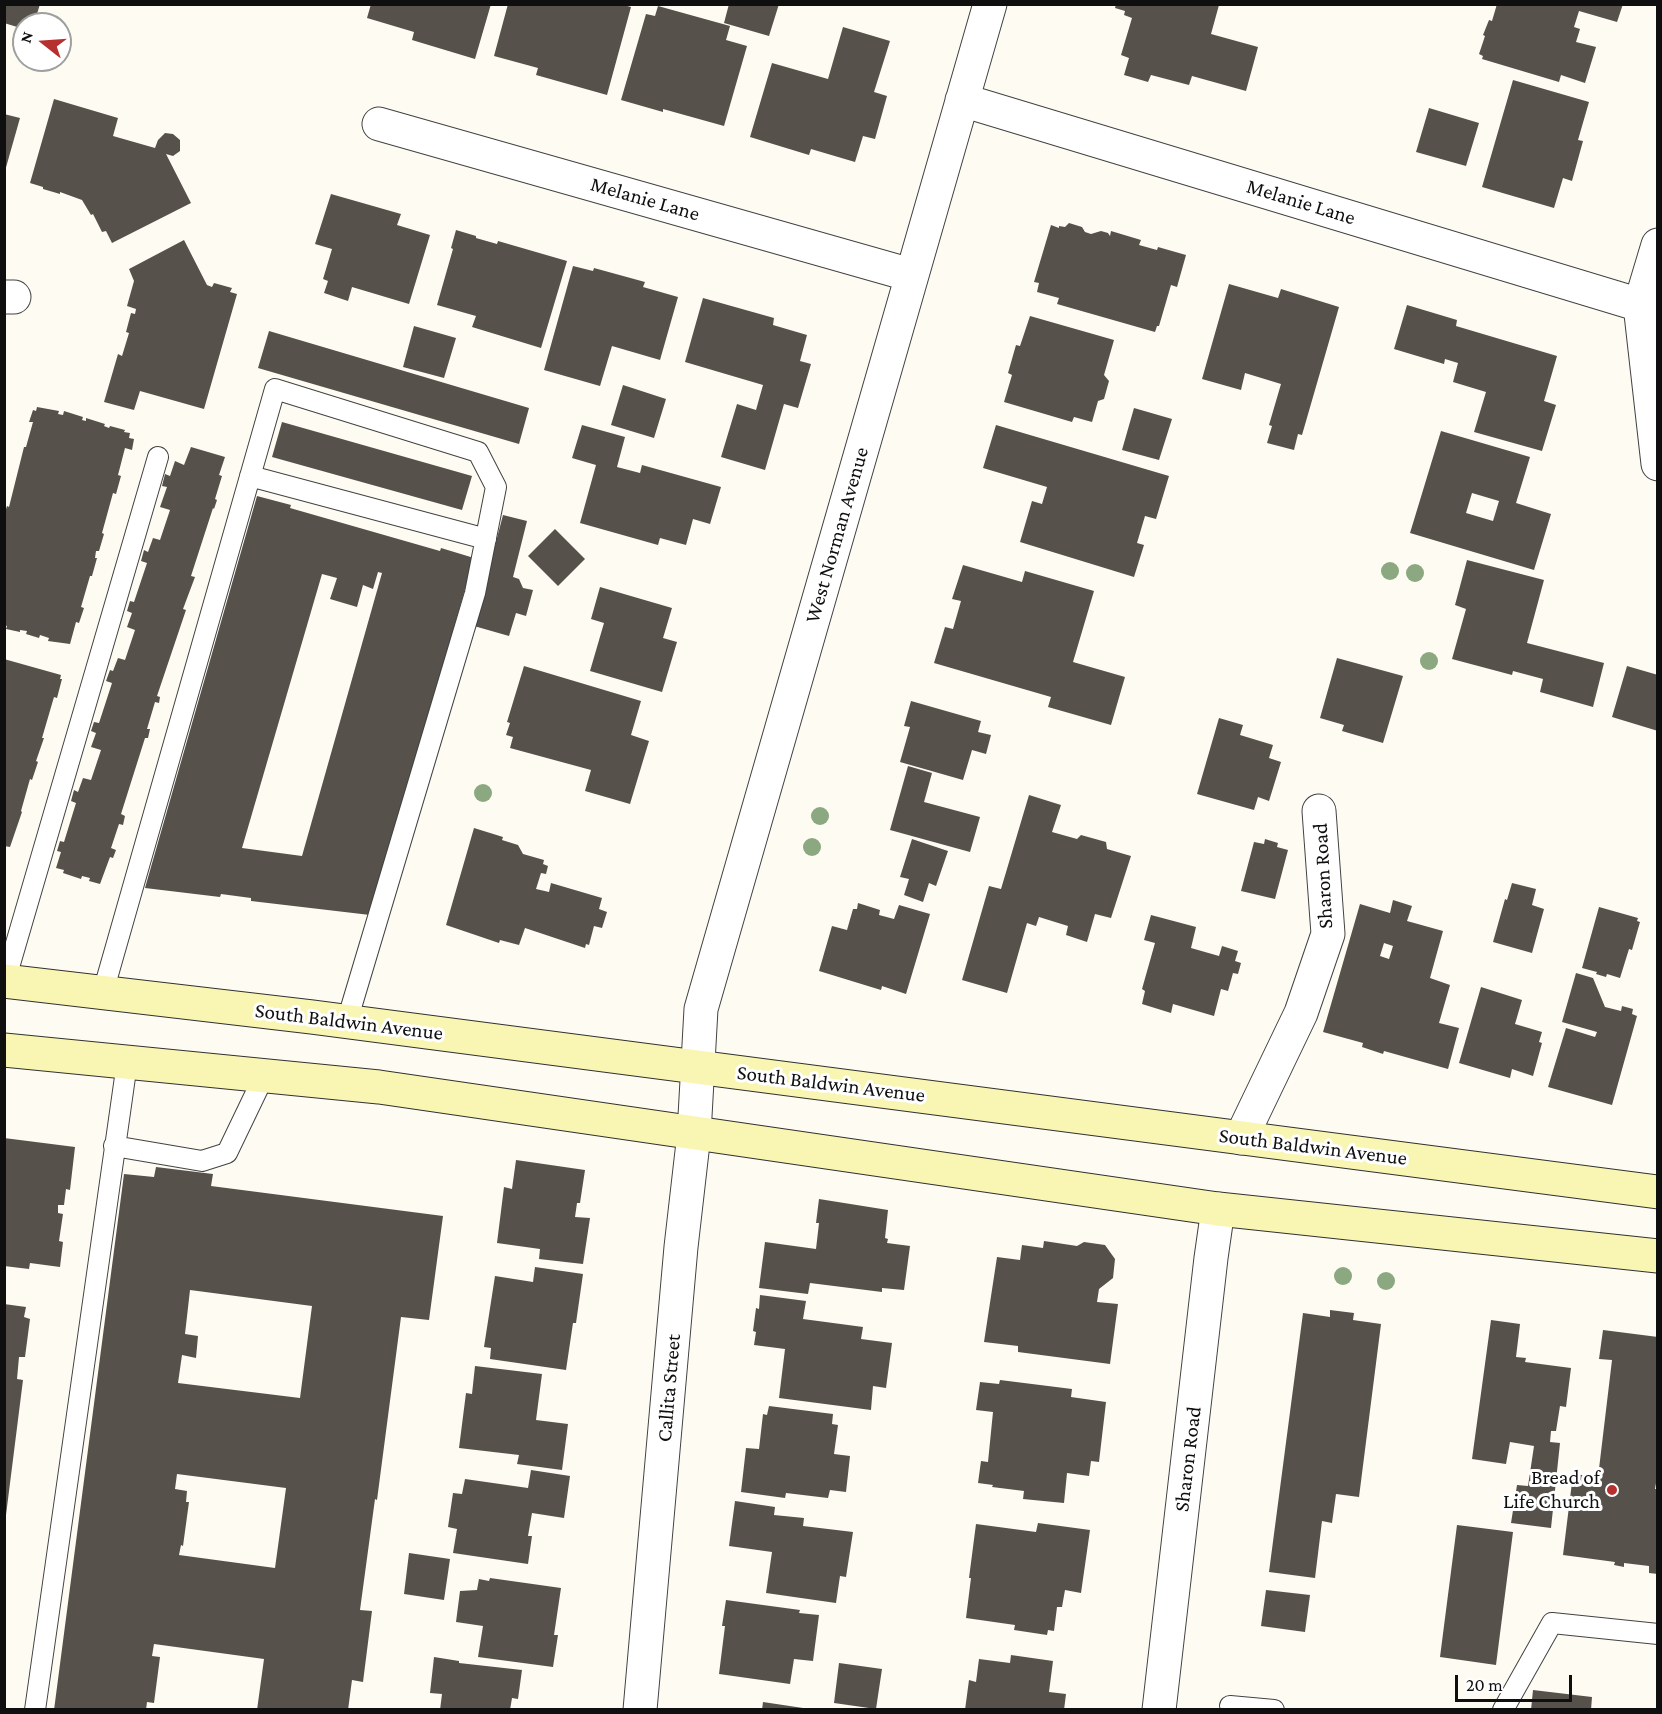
<!DOCTYPE html>
<style>
body{margin:0}
#map{position:relative;width:1662px;height:1714px;overflow:hidden;background:#fefcf2;font-family:"Crimson Pro",serif}
canvas{display:block}
.frame{position:absolute;inset:0;border:6px solid #0f0f0f;pointer-events:none}
.north{position:absolute;left:12px;top:12px;width:60px;height:60px;box-sizing:border-box;background:#fff;border:2px solid #9f9f9f;border-radius:50%;rotate:287deg;font-size:16px;font-weight:700;line-height:24px;text-align:center;color:#0f0f0f}
.north::after{content:'';display:block;margin:auto;width:21px;height:27px;background:#b63030;clip-path:polygon(50% 0,100% 100%,50% 72%,0 100%)}
.scale{position:absolute;left:1455px;top:1675px;width:117px;height:27px;box-sizing:border-box;border:3px solid #0f0f0f;border-top:0;padding-left:8px;font-size:18px;line-height:21px;white-space:nowrap;color:#0f0f0f;-webkit-text-stroke:4px #fff;paint-order:stroke}
</style>
<div id="map">
<canvas width="1662" height="1714"></canvas>
<div class="frame"></div>
<div class="north">N</div>
<div class="scale">20 m</div>
</div>
<script>
const ctx = document.querySelector('canvas').getContext('2d');
ctx.lineJoin = 'round';
function fill(path, color) {
  ctx.fillStyle = color;
  ctx.fill(path, 'evenodd');
}
function toPath(rows) {
  const path = new Path2D();
  for (const r of rows) {
    path.moveTo(r[0], r[1]);
    for (let i = 2; i < r.length; i += 2) path.lineTo(r[i], r[i + 1]);
  }
  return path;
}
function trace(path, color, width, dash) {
  ctx.strokeStyle = color;
  ctx.lineWidth = width;
  ctx.lineCap = dash ? 'butt' : 'round';
  ctx.setLineDash(dash || []);
  ctx.stroke(path);
}
function write(font, color, halo, rows, align = 'center') {
  ctx.font = font + ' "Crimson Pro",serif';
  ctx.lineWidth = 6;
  ctx.setLineDash([]);
  ctx.textBaseline = 'middle';
  ctx.strokeStyle = halo;
  ctx.fillStyle = color;
  for (const [text, x, y, turn = 0] of rows) {
    ctx.save();
    ctx.translate(x, y);
    ctx.rotate((+turn || 0) * Math.PI / 180);
    ctx.textAlign = isNaN(turn) ? turn : align;
    if (halo) ctx.strokeText(text, 0, 0);
    ctx.fillText(text, 0, 0);
    ctx.restore();
  }
}
const building = toPath([
 [4,4,40,4,34,24,24,24,24,29,4,23],
 [371,4,491,4,475,59,412,40,414,32,367,18],
 [508,4,620,4,631,7,607,95,536,75,538,68,494,56],
 [729,4,779,4,769,36,724,23],
 [1116,4,1219,5,1211,34,1258,47,1246,91,1192,76,1189,85,1151,75,1148,82,1124,75,1129,58,1121,55,1132,18,1124,15,1125,11,1115,8],
 [1497,4,1623,4,1617,22,1579,11,1574,27,1580,29,1576,42,1596,47,1585,83,1561,75,1559,82,1482,59,1483,56,1479,54,1485,36,1483,35,1489,20,1492,21],
 [658,6,730,26,726,40,747,46,724,126,663,109,663,112,621,100,646,14,655,16],
 [843,27,890,41,874,92,887,96,875,139,863,136,855,162,811,149,809,155,750,137,772,63,828,79],
 [1513,80,1589,102,1578,140,1583,141,1572,181,1563,178,1554,208,1482,187],
 [54,99,118,118,113,136,155,148,158,140,165,133,173,134,180,140,180,151,173,156,166,154,191,203,112,243,106,231,102,232,93,214,91,215,82,200,60,192,60,194,43,189,43,187,30,183],
 [1429,108,1479,123,1466,166,1416,152],
 [4,114,20,118,5,171,4,171],
 [331,194,401,214,397,225,430,235,409,304,352,287,348,301,324,293,328,281,323,279,332,249,315,244],
 [1069,223,1082,227,1085,232,1091,234,1101,231,1108,233,1110,236,1111,231,1141,240,1139,245,1157,250,1158,247,1186,255,1177,287,1171,285,1159,326,1157,326,1155,332,1057,304,1059,298,1037,292,1039,283,1034,282,1051,225,1059,228,1059,226,1065,227],
 [456,230,476,236,476,238,497,244,498,241,567,261,541,348,472,327,476,316,437,305,453,249,451,248],
 [184,240,207,285,212,287,214,283,232,288,230,292,237,294,204,409,140,391,134,410,104,402,118,354,122,356,129,333,126,332,131,313,135,314,136,309,127,306,134,281,129,269],
 [573,266,593,271,594,268,645,282,643,287,678,297,660,360,612,346,600,386,544,370],
 [1229,284,1278,298,1281,289,1339,307,1302,435,1298,434,1294,450,1267,443,1272,426,1269,425,1281,384,1245,373,1241,390,1202,379],
 [703,298,774,318,773,325,807,335,800,361,811,364,798,408,784,404,765,470,721,457,737,404,756,410,763,385,685,362],
 [1407,305,1457,320,1456,326,1557,356,1544,401,1556,405,1542,451,1474,432,1486,392,1453,382,1458,363,1445,359,1444,364,1394,349],
 [1030,316,1114,340,1104,375,1109,381,1104,399,1098,401,1092,422,1074,417,1072,422,1004,402,1012,375,1008,373,1016,345,1020,346],
 [414,326,456,338,444,378,403,367],
 [269,331,529,408,519,444,258,368],
 [623,385,666,399,654,438,611,425],
 [37,407,59,411,58,414,63,415,64,411,83,417,82,420,86,421,86,418,105,424,104,426,109,428,110,426,125,430,124,432,130,433,129,438,134,439,132,450,125,448,118,475,121,476,116,494,113,493,102,533,104,534,99,551,96,551,95,558,97,558,92,576,90,576,81,607,84,608,79,623,76,622,70,644,48,641,49,638,40,635,39,638,26,634,27,631,20,630,20,632,6,629,7,626,4,625,4,515,7,506,9,507,24,447,26,447,33,422,29,422,33,410,36,411],
 [1134,408,1172,419,1159,460,1122,450],
 [282,422,472,476,462,510,272,457],
 [582,425,625,437,617,467,640,473,642,465,721,487,710,524,693,519,686,545,660,538,658,545,580,523,596,465,572,458],
 [996,425,1169,476,1156,519,1145,516,1137,543,1144,545,1134,577,1020,542,1032,501,1042,504,1047,487,983,468],
 [1441,431,1530,457,1516,503,1551,514,1534,570,1410,533],
 [1472,493,1499,501,1493,521,1466,513],
 [191,447,225,457,219,475,222,476,215,499,217,500,214,509,213,508,191,576,195,577,183,609,186,610,157,696,160,697,159,703,155,702,147,729,150,729,148,738,145,738,121,814,125,816,123,825,119,824,111,848,116,850,113,858,110,857,100,884,89,881,90,878,82,876,81,879,63,873,64,870,56,868,61,852,57,851,60,841,64,842,76,803,71,801,74,790,78,792,83,778,91,780,101,750,91,747,96,733,91,731,94,722,99,723,112,683,106,681,110,670,113,671,118,658,125,660,135,630,127,627,132,613,127,611,130,601,134,602,147,563,141,561,144,550,148,552,153,538,160,540,170,510,160,507,167,487,162,486,165,474,170,476,175,461,184,465],
 [257,496,291,505,290,508,440,551,441,548,474,558,370,915,251,901,251,898,221,894,220,897,145,888],
 [378,572,382,573,302,856,242,848,322,574,337,578,330,599,357,607,363,585,373,589],
 [503,515,527,521,513,577,519,579,523,588,533,590,526,616,516,613,509,636,474,626],
 [555,529,585,559,558,586,528,556],
 [1467,560,1544,580,1527,643,1604,663,1593,707,1540,692,1543,679,1513,671,1512,675,1452,659,1466,609,1455,605],
 [963,565,1022,582,1025,571,1094,591,1073,662,1125,677,1111,725,1048,707,1051,697,934,663,945,627,953,629,961,601,952,599],
 [600,587,672,608,663,638,677,642,662,692,590,671,604,623,591,619],
 [1337,658,1403,676,1383,743,1342,731,1344,725,1320,718],
 [4,659,61,675,60,679,62,679,57,698,54,697,42,738,44,738,36,761,38,762,32,780,30,779,21,811,22,812,10,847,4,846],
 [524,666,641,701,631,735,649,741,630,804,585,791,591,770,510,748,513,737,506,735,510,723,507,722],
 [1627,666,1658,675,1658,731,1612,717],
 [911,701,981,721,978,732,991,735,986,754,972,750,963,780,900,762,910,727,904,726],
 [1219,718,1243,725,1240,735,1273,745,1269,758,1281,762,1269,801,1258,797,1254,810,1197,794],
 [908,766,932,773,924,802,980,817,970,852,890,830],
 [1029,795,1061,805,1052,832,1077,839,1081,835,1106,842,1107,849,1131,856,1111,918,1095,914,1087,942,1066,935,1068,926,1039,917,1036,926,1027,923,1007,993,962,980,989,886,1001,889],
 [474,828,503,837,502,840,518,845,523,854,544,860,543,864,548,866,546,874,541,873,536,889,549,892,551,883,602,898,599,909,607,912,602,928,594,926,589,945,586,944,585,948,525,928,519,945,500,940,499,943,446,925],
 [912,839,948,851,936,886,929,883,923,902,904,895,909,879,900,877],
 [1265,839,1278,843,1277,847,1288,850,1275,899,1241,891,1254,842,1264,844],
 [1512,883,1536,889,1532,905,1544,909,1532,953,1493,942,1505,899,1507,900],
 [1393,900,1412,906,1407,921,1443,931,1430,978,1450,985,1439,1023,1459,1028,1448,1069,1384,1051,1383,1054,1362,1047,1363,1043,1323,1032,1360,904,1390,913],
 [1384,943,1393,946,1389,959,1380,956],
 [858,903,880,910,879,915,894,919,899,905,930,914,906,994,882,986,881,990,819,971,832,926,847,930,853,909,857,909],
 [1599,907,1638,918,1637,921,1640,922,1632,950,1629,949,1620,978,1607,974,1606,977,1596,974,1597,972,1582,968],
 [1151,915,1196,927,1191,948,1219,956,1222,946,1238,951,1235,961,1241,963,1238,974,1233,973,1228,991,1221,989,1214,1016,1173,1004,1171,1013,1142,1004,1145,991,1142,989,1155,943,1144,940],
 [1576,973,1593,978,1605,1007,1621,1011,1622,1006,1633,1009,1632,1014,1637,1016,1612,1105,1548,1087,1566,1028,1595,1037,1597,1032,1562,1022],
 [1481,987,1522,1000,1515,1024,1542,1032,1539,1042,1542,1043,1533,1076,1512,1069,1510,1078,1459,1063],
 [4,1138,75,1147,70,1190,66,1189,64,1205,58,1205,58,1213,63,1214,59,1241,63,1242,60,1267,30,1263,29,1269,4,1266],
 [516,1160,585,1170,580,1203,577,1203,575,1217,590,1218,583,1264,539,1259,540,1249,497,1243,504,1187,512,1189],
 [156,1167,213,1174,211,1186,443,1216,429,1320,401,1317,377,1500,375,1499,360,1610,372,1611,363,1682,352,1680,348,1710,257,1710,264,1659,154,1644,152,1656,160,1657,154,1703,147,1702,146,1710,54,1710,124,1174,154,1177],
 [190,1290,312,1306,300,1398,178,1383,182,1355,196,1358,198,1336,185,1334],
 [177,1474,286,1488,275,1568,179,1555,181,1545,183,1546,189,1502,186,1502,187,1491,175,1489],
 [819,1199,888,1210,885,1238,888,1239,887,1243,910,1246,904,1290,882,1288,882,1292,810,1283,808,1294,759,1288,765,1242,816,1249,819,1223,816,1223],
 [1044,1241,1077,1246,1084,1242,1105,1245,1115,1259,1113,1278,1099,1289,1097,1302,1118,1304,1110,1364,1018,1352,1018,1346,984,1342,997,1257,1020,1260,1022,1245,1043,1248],
 [535,1267,583,1274,576,1323,573,1323,566,1370,490,1359,491,1348,484,1347,495,1276,533,1282],
 [760,1295,806,1301,803,1319,863,1327,861,1339,892,1343,886,1388,873,1386,871,1410,779,1398,785,1349,754,1345,756,1332,753,1331,756,1308,759,1309],
 [4,1304,26,1307,24,1317,30,1319,25,1357,19,1357,17,1379,23,1380,6,1515],
 [1330,1310,1354,1313,1353,1320,1381,1324,1359,1497,1336,1494,1332,1523,1322,1521,1315,1578,1269,1572,1303,1313,1330,1317],
 [1491,1320,1520,1324,1516,1357,1526,1358,1525,1362,1571,1368,1566,1407,1560,1406,1556,1431,1551,1431,1550,1442,1560,1443,1551,1528,1511,1523,1517,1485,1528,1486,1534,1446,1510,1442,1506,1464,1472,1459],
 [1603,1330,1658,1337,1658,1472,1655,1489,1658,1489,1658,1574,1649,1573,1649,1566,1624,1563,1624,1567,1614,1565,1615,1562,1563,1555,1573,1474,1598,1477,1612,1360,1599,1359],
 [475,1366,542,1374,536,1420,568,1424,562,1470,517,1464,519,1455,459,1448,466,1393,472,1394],
 [1000,1380,1072,1389,1071,1397,1106,1402,1099,1462,1091,1461,1089,1476,1067,1473,1064,1503,1023,1499,1024,1491,992,1487,993,1485,978,1483,981,1461,988,1462,993,1412,976,1410,980,1382,999,1384],
 [769,1406,833,1414,832,1424,838,1425,834,1454,850,1456,846,1492,830,1490,828,1498,786,1493,785,1498,741,1492,746,1448,759,1449,763,1414,767,1415],
 [531,1470,570,1476,564,1518,532,1513,528,1536,532,1536,528,1564,453,1553,457,1529,448,1527,453,1493,462,1494,465,1479,528,1488],
 [735,1501,775,1507,774,1515,804,1518,803,1526,853,1532,846,1577,840,1576,836,1603,766,1593,772,1552,729,1546],
 [1038,1523,1090,1530,1081,1593,1065,1590,1062,1607,1057,1607,1054,1631,1048,1630,1047,1635,1014,1630,1015,1625,966,1618,971,1578,969,1578,976,1524,1036,1532],
 [1457,1525,1513,1532,1496,1665,1440,1657],
 [409,1553,450,1559,444,1600,404,1594],
 [490,1578,561,1588,554,1635,558,1635,553,1667,478,1657,483,1626,456,1622,460,1591,477,1590,479,1579,489,1581],
 [1266,1590,1310,1595,1305,1632,1261,1626],
 [726,1600,800,1610,799,1613,819,1615,813,1661,794,1659,790,1684,719,1674,725,1626,722,1626],
 [1011,1655,1053,1661,1049,1692,1066,1694,1064,1710,965,1710,969,1680,976,1682,979,1659,1010,1663],
 [434,1657,459,1661,459,1663,522,1670,518,1699,512,1698,510,1710,440,1710,442,1694,430,1693],
 [839,1663,882,1669,876,1709,834,1703],
 [1533,1690,1592,1697,1591,1710,1531,1710],
 [763,1702,803,1708,803,1710,762,1710]
]);
const service = toPath([
 [250,476,486,539],
 [5,981,158,457],
 [103,992,275,389,478,452,496,487,475,593,347,1021],
 [114,1146,202,1161,227,1153,264,1076],
 [1230,1706,1274,1710],
 [35,1710,127,1063],
 [1503,1710,1552,1623,1658,1634]
]);
const minor = toPath([
 [962,100,1640,305],
 [379,124,911,275],
 [1658,245,1640,305,1658,464],
 [4,297,14,297],
 [1241,1138,1301,1013,1328,934,1319,811],
 [640,1710,681,1247,694,1134,701,1009,990,4],
 [1159,1710,1211,1258,1218,1209]
]);
const secondary = toPath([
 [4,981,312,1017,1658,1192],
 [4,1050,379,1087,1218,1209,1658,1256]
]);
const trees = [
 [1390,571],
 [1415,573],
 [1429,661],
 [483,793],
 [820,816],
 [812,847],
 [1343,1276],
 [1386,1281]
];
const markers = [
 [1612,1490,6,"#b63030"]
];
const streetNames = [
 ["Melanie Lane",645,199,16],
 ["Melanie Lane",1301,202,17],
 ["West Norman Avenue",837,535,-74],
 ["Sharon Road",1323,876,-93],
 ["South Baldwin Avenue",349,1022,7],
 ["South Baldwin Avenue",831,1084,7],
 ["South Baldwin Avenue",1313,1147,7],
 ["Callita Street",669,1388,-85],
 ["Sharon Road",1188,1459,-83]
];
const poiNames = [
 ["Bread of",1600,1478],
 ["Life Church",1600,1502]
];
fill(building, '#57514c');
trace(service, '#424242', 22);
trace(minor, '#424242', 35);
trace(secondary, '#313131', 35);
trace(service, '#fff', 20);
trace(minor, '#fff', 33);
trace(secondary, '#f9f5b2', 33);
ctx.fillStyle = '#8ba880';
for (const [x, y] of trees) {
  ctx.beginPath();
  ctx.arc(x, y, 9, 0, 2 * Math.PI);
  ctx.fill();
}
for (const [x, y, r, color] of markers) {
  const dot = new Path2D();
  dot.arc(x, y, r, 0, 2 * Math.PI);
  ctx.fillStyle = color;
  ctx.fill(dot);
  trace(dot, '#fff', 2);
}
write('21px', '#0f0f0f', '#fff', streetNames);
write('21px', '#0f0f0f', '#fff', poiNames, 'right');
</script>
